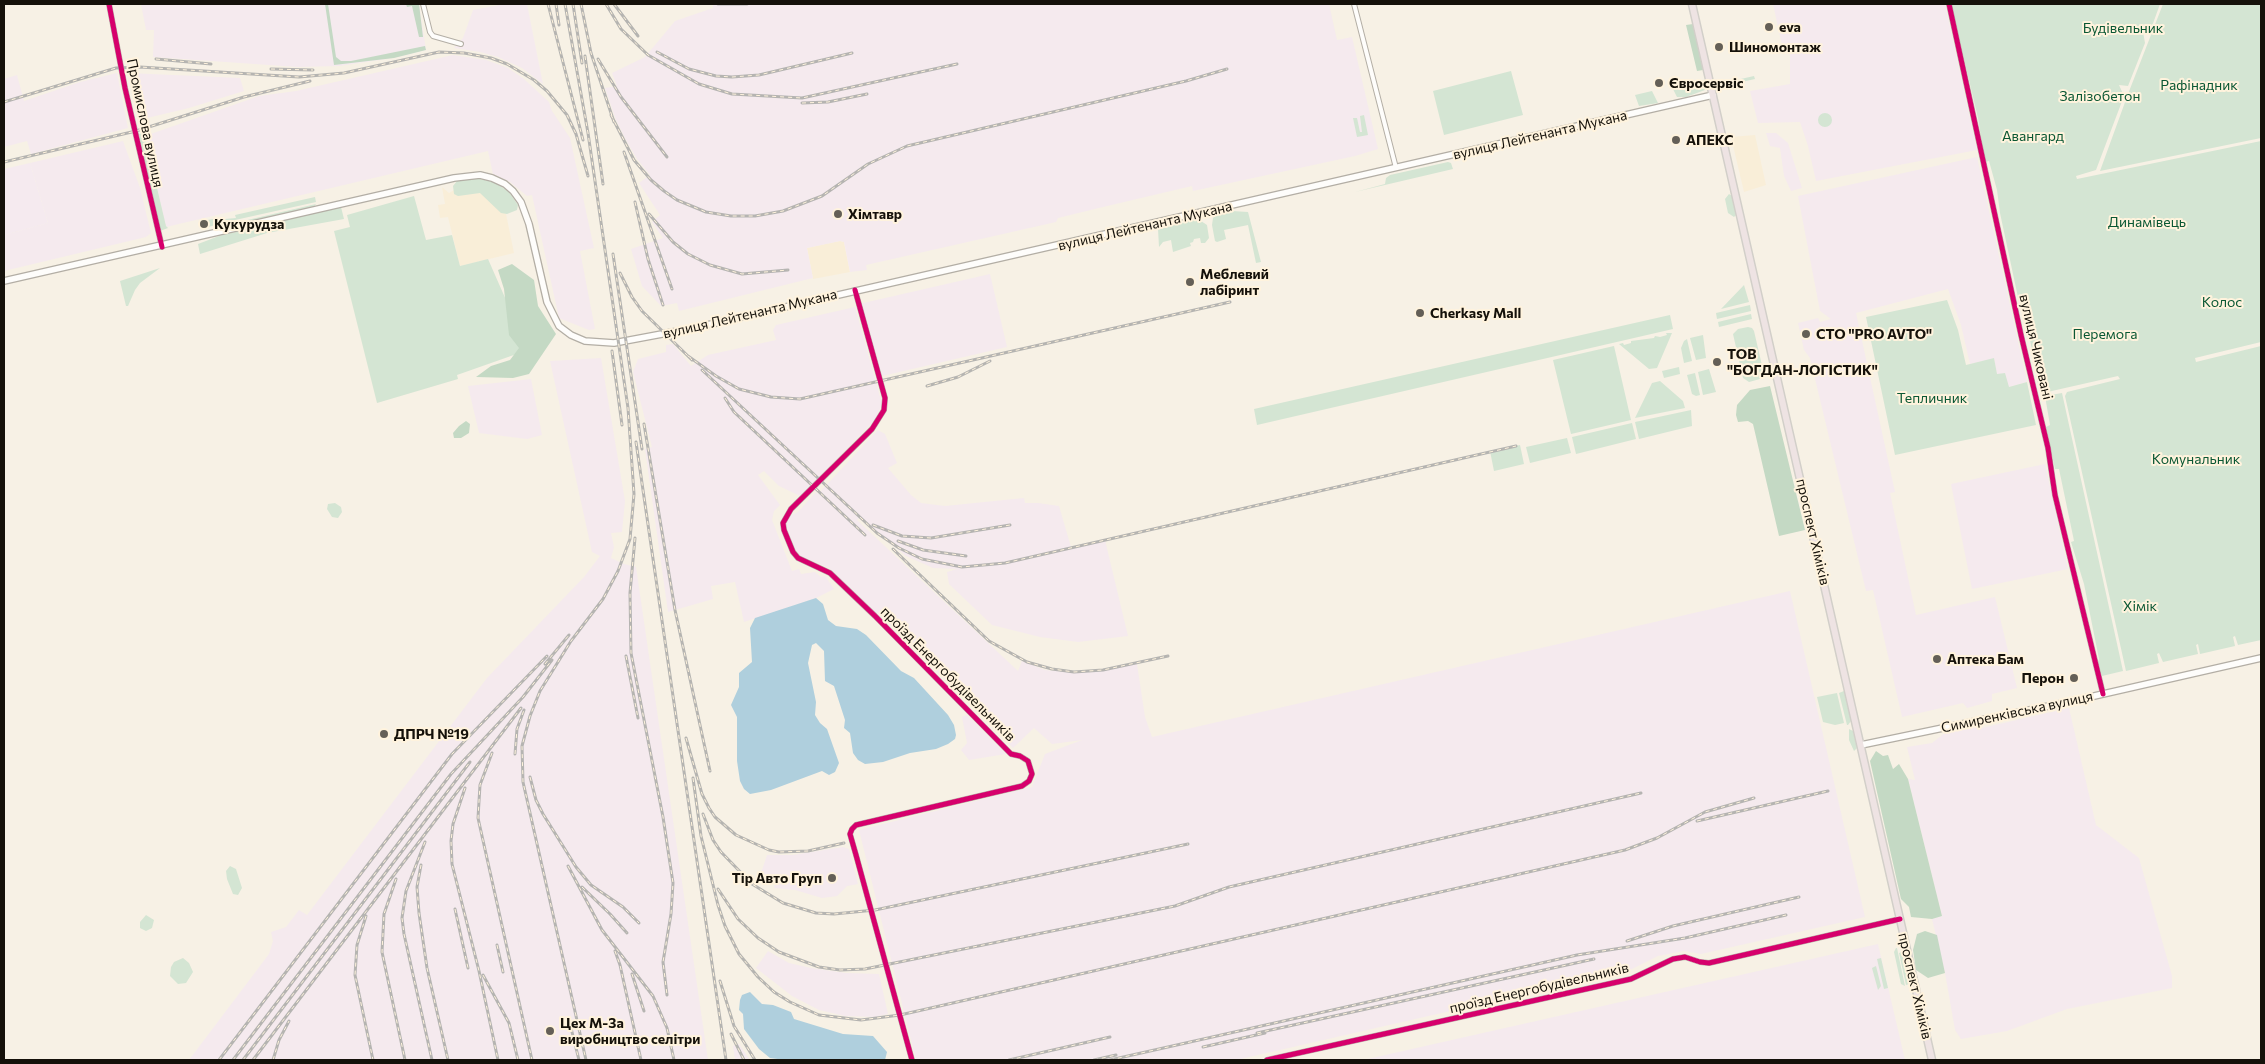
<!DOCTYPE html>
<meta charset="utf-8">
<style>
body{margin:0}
#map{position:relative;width:2265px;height:1064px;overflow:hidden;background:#f7f1e5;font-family:Commissioner,sans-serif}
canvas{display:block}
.frame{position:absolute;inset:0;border:5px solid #15110a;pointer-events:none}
</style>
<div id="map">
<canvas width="2265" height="1064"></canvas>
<div class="frame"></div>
</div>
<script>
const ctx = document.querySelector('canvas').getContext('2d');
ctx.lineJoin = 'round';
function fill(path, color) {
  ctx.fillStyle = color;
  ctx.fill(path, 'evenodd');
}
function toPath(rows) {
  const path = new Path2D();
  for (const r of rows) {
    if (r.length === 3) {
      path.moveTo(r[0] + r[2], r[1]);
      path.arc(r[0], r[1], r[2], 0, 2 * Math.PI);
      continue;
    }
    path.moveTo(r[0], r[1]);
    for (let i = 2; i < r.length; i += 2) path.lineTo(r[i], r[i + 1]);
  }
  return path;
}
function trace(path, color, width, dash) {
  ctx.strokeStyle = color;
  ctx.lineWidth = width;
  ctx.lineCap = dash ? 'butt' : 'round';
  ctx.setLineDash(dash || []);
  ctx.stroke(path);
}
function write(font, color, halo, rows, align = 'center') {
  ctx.font = font + ' Commissioner,sans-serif';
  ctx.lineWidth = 4;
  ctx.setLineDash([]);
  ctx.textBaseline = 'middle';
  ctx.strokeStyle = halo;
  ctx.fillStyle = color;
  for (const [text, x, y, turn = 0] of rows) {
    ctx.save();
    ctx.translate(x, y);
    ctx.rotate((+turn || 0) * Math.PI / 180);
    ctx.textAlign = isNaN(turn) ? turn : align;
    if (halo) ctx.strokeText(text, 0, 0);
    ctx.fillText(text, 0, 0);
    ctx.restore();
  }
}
const built = toPath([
 [1755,135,1766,185,1744,192,1731,137],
 [472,179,506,214,514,253,460,266,448,217,440,218,438,205,445,204,442,187,449,193],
 [840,241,844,242,850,272,813,279,807,248]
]);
const industrial = toPath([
 [141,4,419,4,426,50,394,58,339,66,298,67,153,57,154,30,146,30],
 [505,4,527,4,543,84,522,68,498,57,480,52,454,48,463,38,473,10],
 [713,4,1329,4,1337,40,1352,37,1378,149,1355,156,1193,191,1192,186,1103,207,1058,218,1056,222,866,265,867,270,850,272,844,242,840,241,807,248,813,278,679,311,677,303,661,306,642,286,631,249,663,238,652,222,660,215,639,183,650,175,637,159,626,140,616,120,605,88,617,86,612,73,645,57,675,21,713,8],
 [1773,4,1945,4,1977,150,1816,181,1808,146,1800,122,1758,123,1750,91,1790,84,1790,55,1783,50],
 [453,55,486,60,508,68,524,79,549,102,552,111,570,138,594,248,580,251,595,329,589,330,559,318,532,195,527,196,510,182,493,174,488,151,166,227,145,136,259,96,296,91],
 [117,73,128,128,31,154,27,141,4,147,4,79,17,75,24,101,80,82],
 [129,73,240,78,244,91,189,108,147,118,139,83,130,83],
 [1766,133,1776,133,1788,143,1802,188,1791,191,1784,176,1780,148,1770,146],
 [123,141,140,188,151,233,146,237,4,271,4,235,48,223,30,163],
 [1977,157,2027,382,2009,387,1997,375,1994,359,1970,364,1961,325,1948,289,1856,313,1895,492,1890,493,1916,615,1995,597,2017,688,1992,694,1992,701,1967,708,1963,703,1902,717,1873,590,1866,591,1810,358,1804,350,1798,323,1818,318,1820,322,1831,319,1820,311,1798,196],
 [990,274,1007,347,878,377,859,304],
 [855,307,882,404,875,420,800,496,779,486,764,471,758,475,780,505,774,511,772,520,792,571,799,569,801,574,815,572,821,577,825,576,834,589,816,598,744,622,735,582,711,586,713,599,668,612,645,449,652,447,633,372,638,359,666,352,666,345,673,344,691,366,708,355,776,340,773,330,776,325],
 [601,358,625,501,622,532,611,533,614,547,611,558,624,564,636,567,708,1060,189,1060,269,954,273,941,271,932,286,927,299,910,307,915,487,678,584,577,600,556,592,552,550,361],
 [531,379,542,435,527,439,479,433,468,386],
 [878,430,885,434,897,463,888,468,911,495,921,503,945,506,1024,498,1025,503,1038,503,1059,506,1071,547,1105,540,1128,636,1078,642,1040,637,992,625,949,584,947,572,957,569,933,568,906,556,859,518,857,520,1018,671,1022,661,1045,670,1077,673,1137,664,1145,717,1152,737,1790,591,1865,917,1701,954,1684,951,1658,956,1630,970,1236,1060,916,1060,859,830,1032,787,1045,754,1082,740,1052,744,1034,728,1013,748,889,624,842,584,829,568,799,556,794,549,786,525,788,517,798,512,816,492,818,494],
 [2045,464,2068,569,1972,589,1951,484],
 [2069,708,2096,825,2139,858,2172,976,2172,988,2067,1009,2007,1031,1961,1039,1955,1030,1945,973,1932,919,1942,916,1908,779,1915,780,1907,747,1932,743,1946,732,1977,724,1982,728],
 [967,715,1006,754,969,760,961,750,967,743,962,717],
 [843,847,849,849,858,884,847,886,837,896,822,898,795,890,774,888,775,884,764,880,760,876,767,855,793,855],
 [1878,944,1905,1060,1363,1060],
 [768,951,789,963,811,968,846,973,879,974,888,1014,875,1017,845,1016,819,1010,792,996,756,968],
 [739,1044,750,1060,735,1060,733,1046]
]);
const education = toPath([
 [30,163,48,223,4,235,4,169]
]);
const green = toPath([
 [1951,4,2160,4,2151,29,2142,26,2145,43,2128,86,2119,85,2124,96,2096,170,2076,176,2077,179,2261,141,2261,342,2195,358,2196,362,2261,346,2261,640,2238,645,2235,636,2233,637,2235,646,2200,654,2198,644,2196,645,2198,654,2163,662,2159,653,2157,654,2159,663,2126,671,2065,396,2067,392,2120,379,2118,376,2043,393,2037,381,2038,380,2023,305,2019,302,2000,213,1997,190,1989,161,1985,162,1978,118],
 [2163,4,2261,4,2261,138,2100,171,2128,94],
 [1511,71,1523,115,1444,135,1433,91],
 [1754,76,1755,79,1729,85,1732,81],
 [1705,80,1705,90,1686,97,1677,97,1672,87],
 [1652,91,1658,103,1639,106,1635,95],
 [1825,120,7],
 [1364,115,1368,135,1357,137,1353,118,1357,118,1360,132,1362,132,1360,116],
 [148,132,149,136,145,137,166,226,168,228,160,231,139,134],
 [1448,162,1451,163,1453,169,1355,192,1385,184,1386,178,1390,175],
 [477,178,496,183,509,192,518,205,517,210,507,214,501,213,480,193,458,196,454,194,453,186,457,181],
 [1729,194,1732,196,1736,215,1734,217,1728,213,1725,199],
 [414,196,426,240,452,235,460,266,488,259,528,350,457,375,458,379,377,403,334,231,350,227,347,215],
 [315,197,316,202,226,222,225,219,236,218,235,215],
 [316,204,313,208,228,227,226,225],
 [341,207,344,219,267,233,200,254,198,244,219,236],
 [1232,211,1248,212,1261,262,1256,263,1248,225,1224,230,1226,239,1217,242,1215,241,1212,225,1213,218,1218,214],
 [220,218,221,224,203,228,201,221],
 [1198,219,1207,225,1209,238,1205,243,1201,243,1200,238,1194,239,1193,242,1190,243,1191,246,1173,252,1171,240,1163,242,1159,247,1158,229],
 [160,268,140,283,135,290,128,306,126,306,120,281],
 [1744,285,1749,302,1721,309],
 [1947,300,1958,330,1966,365,1994,358,1997,374,2005,373,2009,387,2027,382,2036,425,1895,455,1866,317],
 [1750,305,1751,311,1717,319,1716,313],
 [1751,314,1752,319,1719,327,1718,322],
 [1670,315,1673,329,1257,425,1254,409],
 [1748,327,1752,328,1754,331,1764,374,1760,379,1749,382,1743,378,1733,334,1738,329],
 [1666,333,1672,333,1657,368,1649,369,1619,344,1623,343,1624,345,1631,343,1631,341,1654,338,1655,336,1660,337,1667,335],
 [1703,335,1706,358,1696,360,1690,338],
 [1687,339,1692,361,1684,363,1681,348,1684,341],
 [1614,346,1631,420,1571,434,1553,360],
 [1679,367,1680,374,1664,378,1662,371],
 [1709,369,1716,392,1703,395,1698,372],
 [1695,373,1700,395,1696,396,1692,394,1687,375],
 [1660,381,1683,401,1685,408,1635,418,1652,383],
 [2062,393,2123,671,2102,676,2098,662,2099,659,2084,584,2071,542,2074,541,2073,536,2059,469,2055,469,2046,427,2050,425,2045,396],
 [1691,410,1692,426,1639,439,1635,422],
 [1632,423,1636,439,1576,454,1572,437],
 [1567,438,1571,453,1530,463,1526,447],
 [1520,445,1524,464,1494,471,1490,451],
 [335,503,341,507,342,512,338,518,332,517,327,509,328,504],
 [1844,691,1851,721,1848,725,1847,725,1839,693],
 [1837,693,1844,723,1835,725,1823,722,1817,697],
 [1849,729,1853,731,1857,748,1854,751,1849,740],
 [230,866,236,869,242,888,238,895,233,894,227,879,226,871],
 [146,915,154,920,152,928,146,931,140,928,140,922],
 [1896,948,1897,948,1905,986,1901,984,1894,952],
 [1902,952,1910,981,1909,984,1906,985,1899,953],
 [183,958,189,963,193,972,186,983,178,984,170,976,171,967,174,962],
 [1881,958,1888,988,1884,989,1877,959],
 [1876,966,1881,986,1878,990,1872,968]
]);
const forest = toPath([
 [325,4,328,4,336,57,341,61,351,61,425,46,426,50,394,58,334,65],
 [406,4,419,4,423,37,419,37,412,6,407,7],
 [1693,24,1703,70,1697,71,1686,25],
 [512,264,534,280,538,306,556,334,529,374,513,378,476,377,491,366,510,360,519,348,509,335,504,289,498,270],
 [1770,386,1805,530,1779,536,1753,424,1748,421,1738,422,1736,415,1737,405,1750,390],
 [466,421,470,424,469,433,461,438,454,438,453,433,459,426],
 [1876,751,1883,756,1888,755,1893,769,1899,764,1908,779,1942,916,1932,919,1911,917,1909,907,1901,899,1870,761],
 [1925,931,1937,935,1945,973,1928,978,1916,970,1913,950,1917,934]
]);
const water = toPath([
 [816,598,823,604,828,620,836,626,857,629,866,635,901,671,914,678,948,715,954,725,956,735,955,739,948,744,936,749,910,753,883,762,865,764,858,760,853,753,850,733,844,728,845,720,834,686,825,681,824,651,816,643,812,645,808,663,816,702,815,715,820,723,827,729,839,763,835,772,829,775,822,771,771,790,750,794,744,789,740,781,737,761,737,717,731,705,739,687,739,673,752,662,750,628,755,618],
 [750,992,762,1004,773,1005,791,1012,794,1019,843,1034,873,1036,887,1052,885,1060,785,1060,770,1058,759,1049,744,1029,743,1014,739,1010,740,1000,742,995]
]);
const minor = toPath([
 [109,4,125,88,162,247],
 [423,4,430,32,433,36,461,44],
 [1354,4,1396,168],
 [1949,4,2021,335,2048,448,2055,495,2103,694],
 [855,290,885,398,884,410,872,429,791,509,783,523,784,530,793,552,798,558,830,573,875,616,1011,754,1020,756,1028,761,1032,774,1029,781,1022,786,856,825,852,829,850,834,856,855,912,1060],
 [1267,1060,1631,979,1673,959,1685,957,1700,962,1709,963,1900,919]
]);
const secondary = toPath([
 [4,281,454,178,480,175,492,178,505,184,513,191,521,202,529,224,547,302,559,326,571,335,585,341,614,343,694,328,1713,95],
 [1861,745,2068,702,2261,658]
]);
const primary = toPath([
 [1692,4,1932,1060]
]);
const rail = toPath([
 [548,4,583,140],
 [556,4,559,25],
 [565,4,588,133,628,408,634,494,630,539,618,571,603,599,571,641,540,691,530,716,522,746,523,782,586,1060],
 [573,4,582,63],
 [581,4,591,53,614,122],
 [606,4,621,29,648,55,699,84,732,94,802,98,957,64],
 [614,4,638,36],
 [718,4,747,4],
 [657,52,689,69,716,76,732,77,759,75,852,53],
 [585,56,603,184],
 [156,59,211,64],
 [598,59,621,97,667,157],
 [271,69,313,70],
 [4,102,116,68,140,67,299,77,344,73,439,52,464,53,491,58,507,64,534,80,547,91,567,115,576,134,588,176],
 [802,103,828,102,867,94],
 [611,115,634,160,651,180,664,191,677,200,706,212,731,216,755,216,783,211,822,196,868,164,907,146,1186,81,1227,69],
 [624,152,672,289],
 [4,162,136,131,244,97,310,81],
 [635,202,648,259,663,305],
 [649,214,673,242,688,254,710,265,742,274,788,270],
 [613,254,642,449],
 [620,273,632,297,642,311,692,360],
 [612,351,622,425],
 [688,356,716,376,739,389,771,397,800,399,1230,302],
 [702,370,877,533,899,548,922,559,962,567,1005,563,1516,446],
 [927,386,958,377,990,361],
 [725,398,734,412,865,535],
 [644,424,675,610,710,771],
 [636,442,726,1060],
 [873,525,902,536,931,538,1010,525],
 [635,538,630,593,631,653,663,817,673,883,671,914,663,962,667,995],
 [898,541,923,550,966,556],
 [893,549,989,641,1027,662,1052,669,1074,672,1103,670,1168,656],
 [626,656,638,718],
 [545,664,569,635],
 [686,738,702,794,709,808,715,817,736,835,769,850,779,852,808,851,844,843],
 [492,753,480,785,478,818,532,1060],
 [515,754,517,729,524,710],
 [530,777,536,800,543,814,576,867,591,885,623,907,639,923],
 [693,778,701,836,718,905,725,926,739,954,758,977,774,992,790,1002,819,1015,861,1020,900,1015,1625,850,1657,838,1705,812,1754,798],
 [465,788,453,824,451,841,452,864,479,971,498,1060],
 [703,814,713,840,721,852,752,884,783,903,816,913,834,914,875,910,1188,844],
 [1697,821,1828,791],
 [425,842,406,891,402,918,404,934,432,1060],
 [421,865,417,887,419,913,427,968,448,1060],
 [568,866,602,930,653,996,667,1028,674,1060],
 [396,879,384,914,382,952,405,1060],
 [582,887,610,914,627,933],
 [718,889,738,919,758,938,779,952,819,967,840,970,865,969,1175,906,1229,887,1641,793],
 [455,909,468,968],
 [366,916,357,945,355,975,373,1060],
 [1627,941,1673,926,1799,897],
 [497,945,503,972],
 [615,951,620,965,641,1060],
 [632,974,644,1011],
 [483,975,509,1023,518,1060],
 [720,981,734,1026,755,1060],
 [571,1028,579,1060],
 [1257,1033,1594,959],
 [731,1034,744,1060],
 [1203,1047,1265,1033],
 [219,1060,452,754,547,656],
 [233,1060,451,774,523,697,552,660],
 [243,1060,470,762],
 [253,1060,521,708],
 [273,1060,279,1040,289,1021],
 [1009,1060,1110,1037],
 [1094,1060,1116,1055],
 [1110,1060,1577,955,1685,938,1786,915]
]);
const cycleway = toPath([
 [109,4,125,88,162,247],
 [1949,4,2021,335,2048,448,2055,495,2103,694],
 [855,290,885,398,884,410,872,429,791,509,783,523,784,530,793,552,798,558,830,573,875,616,1011,754,1020,756,1028,761,1032,774,1029,781,1022,786,856,825,852,829,850,834,856,855,912,1060],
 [1267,1060,1631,979,1673,959,1685,957,1700,962,1709,963,1900,919]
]);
const markers = [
 [1769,27,5,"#645f57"],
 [1719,47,5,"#645f57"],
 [1659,83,5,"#645f57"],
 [1676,140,5,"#645f57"],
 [838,214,5,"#645f57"],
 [204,224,5,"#645f57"],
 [1190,282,5,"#645f57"],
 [1420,313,5,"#645f57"],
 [1806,334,5,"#645f57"],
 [1717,362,5,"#645f57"],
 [1937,659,5,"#645f57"],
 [2074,678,5,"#645f57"],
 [384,734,5,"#645f57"],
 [832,878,5,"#645f57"],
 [550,1031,5,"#645f57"]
];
const poiNames = [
 ["eva",1779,27],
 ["Шиномонтаж",1729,47],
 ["Євросервіс",1669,83],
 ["АПЕКС",1686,140],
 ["Хімтавр",848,214],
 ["Кукурудза",214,224],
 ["Меблевий",1200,274],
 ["лабіринт",1200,290],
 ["Cherkasy Mall",1430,313],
 ["СТО \"PRO AVTO\"",1816,334],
 ["ТОВ",1727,354],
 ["\"БОГДАН-ЛОГІСТИК\"",1727,370],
 ["Аптека Бам",1947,659],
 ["Перон",2064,678,"right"],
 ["ДПРЧ №19",394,734],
 ["Тір Авто Груп",822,878,"right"],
 ["Цех М-3а",560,1023],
 ["виробництво селітри",560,1039]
];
const parkNames = [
 ["Будівельник",2123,28],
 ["Рафінадник",2199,85],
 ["Залізобетон",2100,96],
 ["Авангард",2033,136],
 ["Динамівець",2147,222],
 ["Колос",2222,302],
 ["Перемога",2105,334],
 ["Тепличник",1932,398],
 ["Комунальник",2196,459],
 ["Хімік",2140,606]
];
const streetNames = [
 ["Промислова вулиця",145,123,78],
 ["вулиця Лейтенанта Мукана",1540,135,-13],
 ["вулиця Лейтенанта Мукана",1145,226,-13],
 ["вулиця Лейтенанта Мукана",750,314,-13],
 ["вулиця Чиковані",2036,347,77],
 ["проспект Хіміків",1813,532,77],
 ["проїзд Енергобудівельників",948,674,45],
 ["Симиренківська вулиця",2017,712,-12],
 ["проспект Хіміків",1915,986,77],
 ["проїзд Енергобудівельників",1539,988,-13]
];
fill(built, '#f9eed8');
fill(industrial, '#f5eaee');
fill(education, '#f5eaef');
fill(green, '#d4e5d3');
fill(forest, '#c4d9c4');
fill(water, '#afcfdd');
trace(minor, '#b3aea5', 6);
trace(secondary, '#b3aea5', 8);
trace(primary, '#d2cfc9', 9);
trace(minor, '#fefdfb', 4);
trace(secondary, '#fefdfb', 5.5);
trace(primary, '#eee3e3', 6);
trace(rail, '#b5b4b1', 3);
trace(rail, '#fff3dd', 1, [4]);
trace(cycleway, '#d6006c', 5);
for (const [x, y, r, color] of markers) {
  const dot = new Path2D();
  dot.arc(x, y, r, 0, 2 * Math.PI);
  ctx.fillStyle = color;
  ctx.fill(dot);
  trace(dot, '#fff3dd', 2);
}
write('bold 14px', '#15110a', '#fff3dd', poiNames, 'left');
write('14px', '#0a5733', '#fff3dd', parkNames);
write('14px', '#15110a', '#fff3dd', streetNames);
</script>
